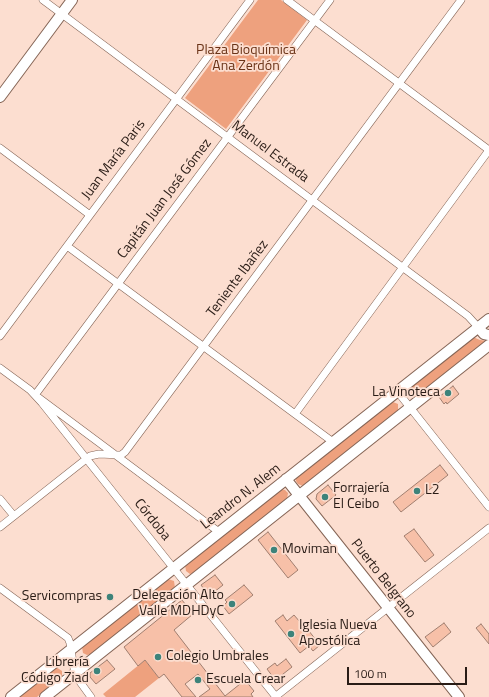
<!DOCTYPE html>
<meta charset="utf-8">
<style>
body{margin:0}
#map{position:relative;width:489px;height:697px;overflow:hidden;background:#fcded0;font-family:"Titillium Web",sans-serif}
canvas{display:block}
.scale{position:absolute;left:347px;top:667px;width:120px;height:18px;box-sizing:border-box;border:2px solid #291c16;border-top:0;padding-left:5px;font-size:12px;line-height:14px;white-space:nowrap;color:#291c16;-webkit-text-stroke:3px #fcded0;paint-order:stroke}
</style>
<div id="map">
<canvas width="489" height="697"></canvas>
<div class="scale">100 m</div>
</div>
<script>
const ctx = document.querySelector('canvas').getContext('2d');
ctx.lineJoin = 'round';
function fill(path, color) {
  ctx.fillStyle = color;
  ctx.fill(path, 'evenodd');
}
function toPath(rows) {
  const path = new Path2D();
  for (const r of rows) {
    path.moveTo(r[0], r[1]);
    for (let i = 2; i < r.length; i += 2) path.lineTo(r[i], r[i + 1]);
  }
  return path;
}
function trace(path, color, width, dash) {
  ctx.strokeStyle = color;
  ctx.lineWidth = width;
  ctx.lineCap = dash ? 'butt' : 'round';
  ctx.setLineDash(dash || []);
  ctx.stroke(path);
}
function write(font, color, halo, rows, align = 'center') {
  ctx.font = font + ' "Titillium Web",sans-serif';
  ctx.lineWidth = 3.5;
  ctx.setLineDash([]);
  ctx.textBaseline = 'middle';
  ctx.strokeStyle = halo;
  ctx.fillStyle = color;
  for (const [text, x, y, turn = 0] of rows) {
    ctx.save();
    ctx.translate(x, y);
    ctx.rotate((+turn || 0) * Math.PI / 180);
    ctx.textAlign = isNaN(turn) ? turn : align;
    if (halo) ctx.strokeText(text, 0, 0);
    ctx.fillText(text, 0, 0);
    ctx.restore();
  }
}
const green = toPath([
 [258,0,281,0,307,20,226,129,185,98],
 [473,337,480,340,488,341,417,397,412,397,409,395,408,388],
 [390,402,393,402,398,404,398,411,303,486,298,484,296,481,296,477],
 [281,489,285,490,288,493,287,499,194,573,190,574,186,571,185,565],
 [168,579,174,581,175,588,92,654,87,655,83,653,82,647],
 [145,660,159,678,135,697,106,697,103,694],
 [56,667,62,671,62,676,37,697,16,697]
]);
const building = toPath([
 [453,386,459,394,447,404,446,402,444,404,439,397,453,386],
 [440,465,448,475,401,512,393,502,440,465],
 [328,485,336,495,322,506,316,499,317,494,328,485],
 [414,529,434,555,425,562,404,536,414,529],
 [268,532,298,570,288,578,258,540,268,532],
 [215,575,223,585,209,596,201,585,215,575],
 [244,585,253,595,229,614,223,606,227,602,225,600,244,585],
 [182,600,193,614,174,630,225,696,245,680,254,691,251,694,253,697,199,697,210,689,198,674,185,684,196,697,182,697,164,674,159,678,145,660,138,666,124,647,182,600],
 [283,615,287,621,294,615,300,622,301,621,320,645,313,651,309,646,300,653,275,621,283,615],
 [444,623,451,632,433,647,425,637,444,623],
 [481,624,489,634,489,644,476,628,481,624],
 [286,659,292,667,278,678,273,677,267,669,275,663,277,666,286,659],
 [107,660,115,669,96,684,90,677,90,673,107,660]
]);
const street = toPath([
 [43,0,468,316,478,327],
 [287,0,489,150],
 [0,148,90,215],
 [67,246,333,442],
 [0,336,250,0],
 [0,368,30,390,42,403,276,697],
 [397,391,489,507],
 [295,414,489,150],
 [0,499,14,516],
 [0,527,90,456,99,454,121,455,125,452,461,0],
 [219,532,35,395,330,0],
 [0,588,68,638,70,643,75,675,91,697],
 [275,697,489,528]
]);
const secondary = toPath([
 [0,97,72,0],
 [478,327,484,334,489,335],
 [286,479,459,697],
 [11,697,489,319],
 [45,697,489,345]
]);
const markers = [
 [448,393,4,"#3d837a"],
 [417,491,4,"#3d837a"],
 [325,497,4,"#3d837a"],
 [274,550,4,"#3d837a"],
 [110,597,4,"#3d837a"],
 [232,604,4,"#3d837a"],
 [291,634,4,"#3d837a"],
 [158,657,4,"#3d837a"],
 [97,671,4,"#3d837a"],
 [198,680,4,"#3d837a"]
];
const parkNames = [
 ["Plaza Bioquímica",246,51],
 ["Ana Zerdón",246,67]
];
const streetNames = [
 ["Manuel Estrada",270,152,37],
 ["Juan María Paris",114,160,-53],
 ["Capitán Juan José Gómez",165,199,-53],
 ["Teniente Ibañez",238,279,-53],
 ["Leandro N. Alem",241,497,-38],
 ["Córdoba",152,520,51],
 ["Puerto Belgrano",383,579,52]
];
const poiNames = [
 ["La Vinoteca",440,393,"right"],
 ["Forrajería",333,489],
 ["El Ceibo",333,505],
 ["L2",425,491],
 ["Moviman",282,550],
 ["Delegación Alto",224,596,"right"],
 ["Valle MDHDyC",224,612,"right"],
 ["Servicompras",102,597,"right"],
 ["Iglesia Nueva",299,626],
 ["Apostólica",299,642],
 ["Colegio Umbrales",166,657],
 ["Librería",89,663,"right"],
 ["Código Ziad",89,679,"right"],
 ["Escuela Crear",206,680]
];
fill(green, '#eea17e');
fill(building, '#f7c0a8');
trace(building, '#a07e6f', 1);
trace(street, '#856556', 8);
trace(secondary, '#856556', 12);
trace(street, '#fff', 7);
trace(secondary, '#fff', 10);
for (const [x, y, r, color] of markers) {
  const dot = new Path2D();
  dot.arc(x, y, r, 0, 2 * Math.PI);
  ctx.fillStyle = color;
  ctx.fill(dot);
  trace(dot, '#fcded0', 1.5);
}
write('14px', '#6a3317', '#fcded0', parkNames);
write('14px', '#291c16', '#fcded0', streetNames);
write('14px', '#291c16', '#fcded0', poiNames, 'left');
</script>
